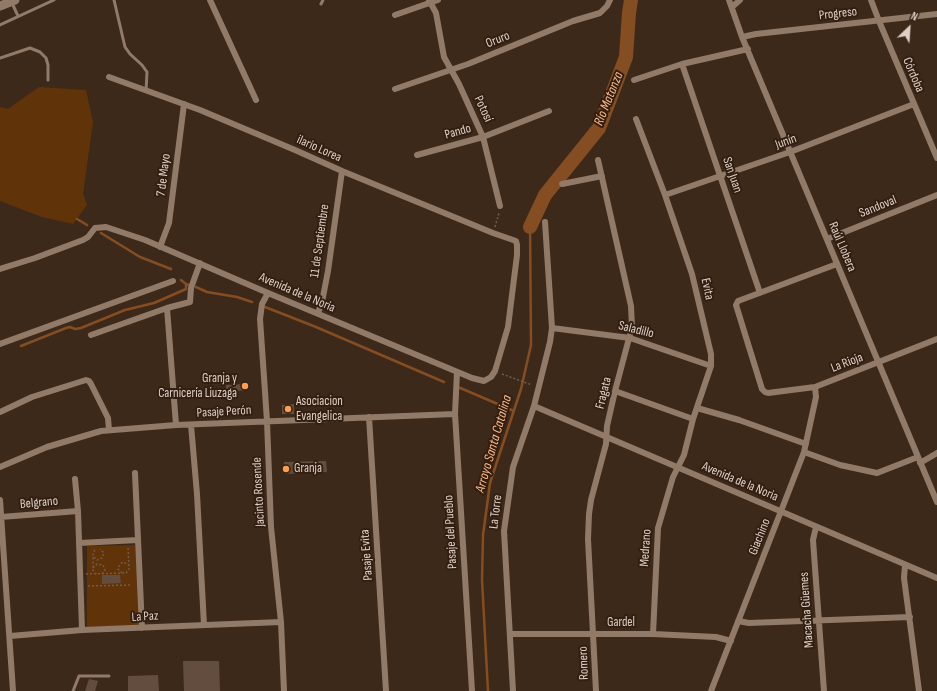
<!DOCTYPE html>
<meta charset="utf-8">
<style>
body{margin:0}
#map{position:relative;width:937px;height:691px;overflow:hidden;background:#3d291a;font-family:"Sofia Sans Condensed",sans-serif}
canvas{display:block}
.north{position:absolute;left:889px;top:8px;width:40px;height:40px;-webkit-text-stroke:3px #331f11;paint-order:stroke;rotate:25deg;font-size:11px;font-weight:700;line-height:16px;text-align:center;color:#ded0c7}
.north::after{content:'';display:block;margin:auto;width:14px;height:18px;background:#ded0c7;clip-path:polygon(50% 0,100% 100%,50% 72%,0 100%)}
</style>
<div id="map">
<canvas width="937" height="691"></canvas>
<div class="north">N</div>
</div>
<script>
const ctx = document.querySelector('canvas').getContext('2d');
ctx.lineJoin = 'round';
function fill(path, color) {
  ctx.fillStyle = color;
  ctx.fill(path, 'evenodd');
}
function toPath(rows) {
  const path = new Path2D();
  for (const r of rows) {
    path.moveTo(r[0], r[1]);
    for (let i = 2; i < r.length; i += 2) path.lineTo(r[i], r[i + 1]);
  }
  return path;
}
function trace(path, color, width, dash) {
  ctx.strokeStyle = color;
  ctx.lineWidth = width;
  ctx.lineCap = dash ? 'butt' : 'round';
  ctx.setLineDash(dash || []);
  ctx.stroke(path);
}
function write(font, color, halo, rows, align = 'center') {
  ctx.font = font + ' "Sofia Sans Condensed",sans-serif';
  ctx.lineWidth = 4;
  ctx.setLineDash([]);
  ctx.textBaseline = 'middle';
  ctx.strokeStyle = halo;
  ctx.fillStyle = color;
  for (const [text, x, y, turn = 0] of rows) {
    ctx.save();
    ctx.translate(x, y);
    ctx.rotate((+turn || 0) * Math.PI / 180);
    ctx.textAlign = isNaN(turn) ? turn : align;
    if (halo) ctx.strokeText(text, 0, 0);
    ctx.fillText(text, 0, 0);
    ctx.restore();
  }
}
const green = toPath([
 [39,87,86,90,93,122,83,194,87,205,73,224,42,217,0,201,0,107,8,109],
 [135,545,138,586,139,626,87,627,87,546]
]);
const stream = toPath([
 [77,219,87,225],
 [101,233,140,257,171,269],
 [181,280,186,284],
 [196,287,207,292,237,297,252,302],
 [265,307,316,327,444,382],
 [21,346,66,328,70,327,75,329,81,328,125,310,154,303,186,289,186,284,189,285],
 [458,387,514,411],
 [488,691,482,580,483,535,490,483,521,389,531,345,530,227]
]);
const river = toPath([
 [530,227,545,195,599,128,626,57,629,13,631,0]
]);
const building = toPath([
 [246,384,247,390,226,392,226,385],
 [294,404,294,414,282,414,282,405],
 [326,461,327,472,285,474,284,462],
 [102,575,120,575,121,583,102,584],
 [183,661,219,661,220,691,184,691],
 [158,675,159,691,128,691,128,676],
 [89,679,98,681,95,691,85,691]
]);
const path = toPath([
 [495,227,499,213],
 [502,374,532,385],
 [95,550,93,553,93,570,95,573,98,575],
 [94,557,97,560,102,558,104,553,100,549],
 [93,568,97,564,103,565,105,570,102,574],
 [122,573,118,569,120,564,123,562,129,565],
 [86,574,126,573,129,569,128,548,127,548],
 [88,586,132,585]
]);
const lane = toPath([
 [114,0,125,47,130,54,142,65,147,72,146,91],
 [12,3,18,16],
 [321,4,323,0],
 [0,25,54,0],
 [0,58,30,48,40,52,46,58,48,65,48,80],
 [73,691,79,676,109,676]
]);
const street = toPath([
 [210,0,256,100],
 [429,0,436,13,444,57,459,84,483,137,500,206],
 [729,0,742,37,937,502],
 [871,0,879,21,937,158],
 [732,7,740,0],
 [395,15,438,0],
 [742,37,756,34,937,14],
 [682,64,760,293],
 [634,80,682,64,748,49],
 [395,89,468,64,573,21,600,13,607,6,610,0],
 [636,119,665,195,692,274,711,354,711,366,693,419,684,455,673,477,658,528,653,634],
 [417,155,483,137,549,111],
 [562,184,602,176],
 [665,195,790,152,914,104],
 [827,239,937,195],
 [160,247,169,223,184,104],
 [837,264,738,301,736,305,762,389,765,392,768,393,815,387,937,339],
 [0,269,35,258,83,240,88,237,95,228,106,227,145,240,268,293,472,378,484,381,491,377,495,371,508,327,517,255,517,245,516,241,493,233,342,171,295,150,200,110,109,77],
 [268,293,262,304,260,319,267,421,271,527,281,622,284,691],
 [167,308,176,425],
 [318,313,322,302,328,271,342,171],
 [552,328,630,338,711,366],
 [91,335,167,308,190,302,191,288,200,263],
 [0,344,173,281],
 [457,372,455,414,472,691],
 [615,391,693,419],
 [534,406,937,578],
 [697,408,739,420,806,444],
 [0,412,32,397,86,380,89,381,91,384,108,418,109,430],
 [369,417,386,691],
 [191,425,197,494,204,625],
 [804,452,840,465,877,473,918,457],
 [920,463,937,453],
 [0,467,47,447,101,431,176,425,455,414],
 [135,473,142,628],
 [75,479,78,511,82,630],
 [0,500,13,691],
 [1,517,78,511],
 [816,527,813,540,824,691],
 [79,543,138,540],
 [905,565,904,578,919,691],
 [738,621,749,623,910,617],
 [510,634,653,634,716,637,731,641],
 [10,636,82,630,281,622],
 [513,691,504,531,513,467,534,406,550,342,552,328,545,222],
 [596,691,588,539,589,514,591,500,606,444,607,426,615,391,632,327,631,306,598,160],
 [711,691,804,452,816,397,815,387]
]);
const secondary = toPath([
 [0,6,15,0]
]);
const markers = [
 [245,386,4,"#fc9d52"],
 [288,409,4,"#fc9d52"],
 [286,469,4,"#fc9d52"]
];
const streetNames = [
 ["Progreso",838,14,-6],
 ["Oruro",498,40,-22],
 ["Córdoba",913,75,67],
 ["Potosí",483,109,65],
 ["Pando",458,132,-16],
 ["Junín",786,142,-20],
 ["ilario Lorea",319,149,24],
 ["7 de Mayo",164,175,-83],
 ["San Juan",732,175,71],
 ["Sandoval",878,207,-22],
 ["11 de Septiembre",320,241,-82],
 ["Raúl Llobera",842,247,67],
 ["Evita",707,289,78],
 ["Avenida de la Noria",297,293,23],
 ["Saladillo",636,330,14],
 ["La Rioja",847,363,-21],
 ["Fragata",604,393,-76],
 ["Pasaje Perón",224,412,-3],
 ["Avenida de la Noria",740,482,23],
 ["Jacinto Rosende",259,492,-93],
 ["Belgrano",39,503,-5],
 ["La Torre",496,512,-83],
 ["Pasaje del Pueblo",451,532,-93],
 ["Giachino",760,537,-68],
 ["Medrano",646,548,-86],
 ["Pasaje Evita",367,555,-94],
 ["Macacha Güemes",807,610,-94],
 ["La Paz",145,617,-3],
 ["Gardel",621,623],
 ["Romero",584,663,-92]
];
const poiNames = [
 ["Granja y",237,379,"right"],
 ["Carnicería Liuzaga",237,394,"right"],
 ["Asociacion",296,402],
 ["Evangelica",296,417],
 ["Granja",294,469]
];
const waterNames = [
 ["Río Matanza",609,99,-68],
 ["Arroyo Santa Catalina",494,444,-74]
];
fill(green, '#613308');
trace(stream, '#844e22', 2.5);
trace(river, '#844e22', 14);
fill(building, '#634d3e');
trace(path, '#6e5c4f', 1.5, [2, 2]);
trace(lane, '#927a69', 3);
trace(street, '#927a69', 6);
trace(secondary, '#927a69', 9);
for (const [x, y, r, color] of markers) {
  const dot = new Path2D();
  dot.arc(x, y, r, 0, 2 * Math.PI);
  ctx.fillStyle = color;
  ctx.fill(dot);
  trace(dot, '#331f11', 1.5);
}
write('13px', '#ded0c7', '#331f11', streetNames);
write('13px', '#ded0c7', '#331f11', poiNames, 'left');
write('italic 14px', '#fcba8a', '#331f11', waterNames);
</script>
